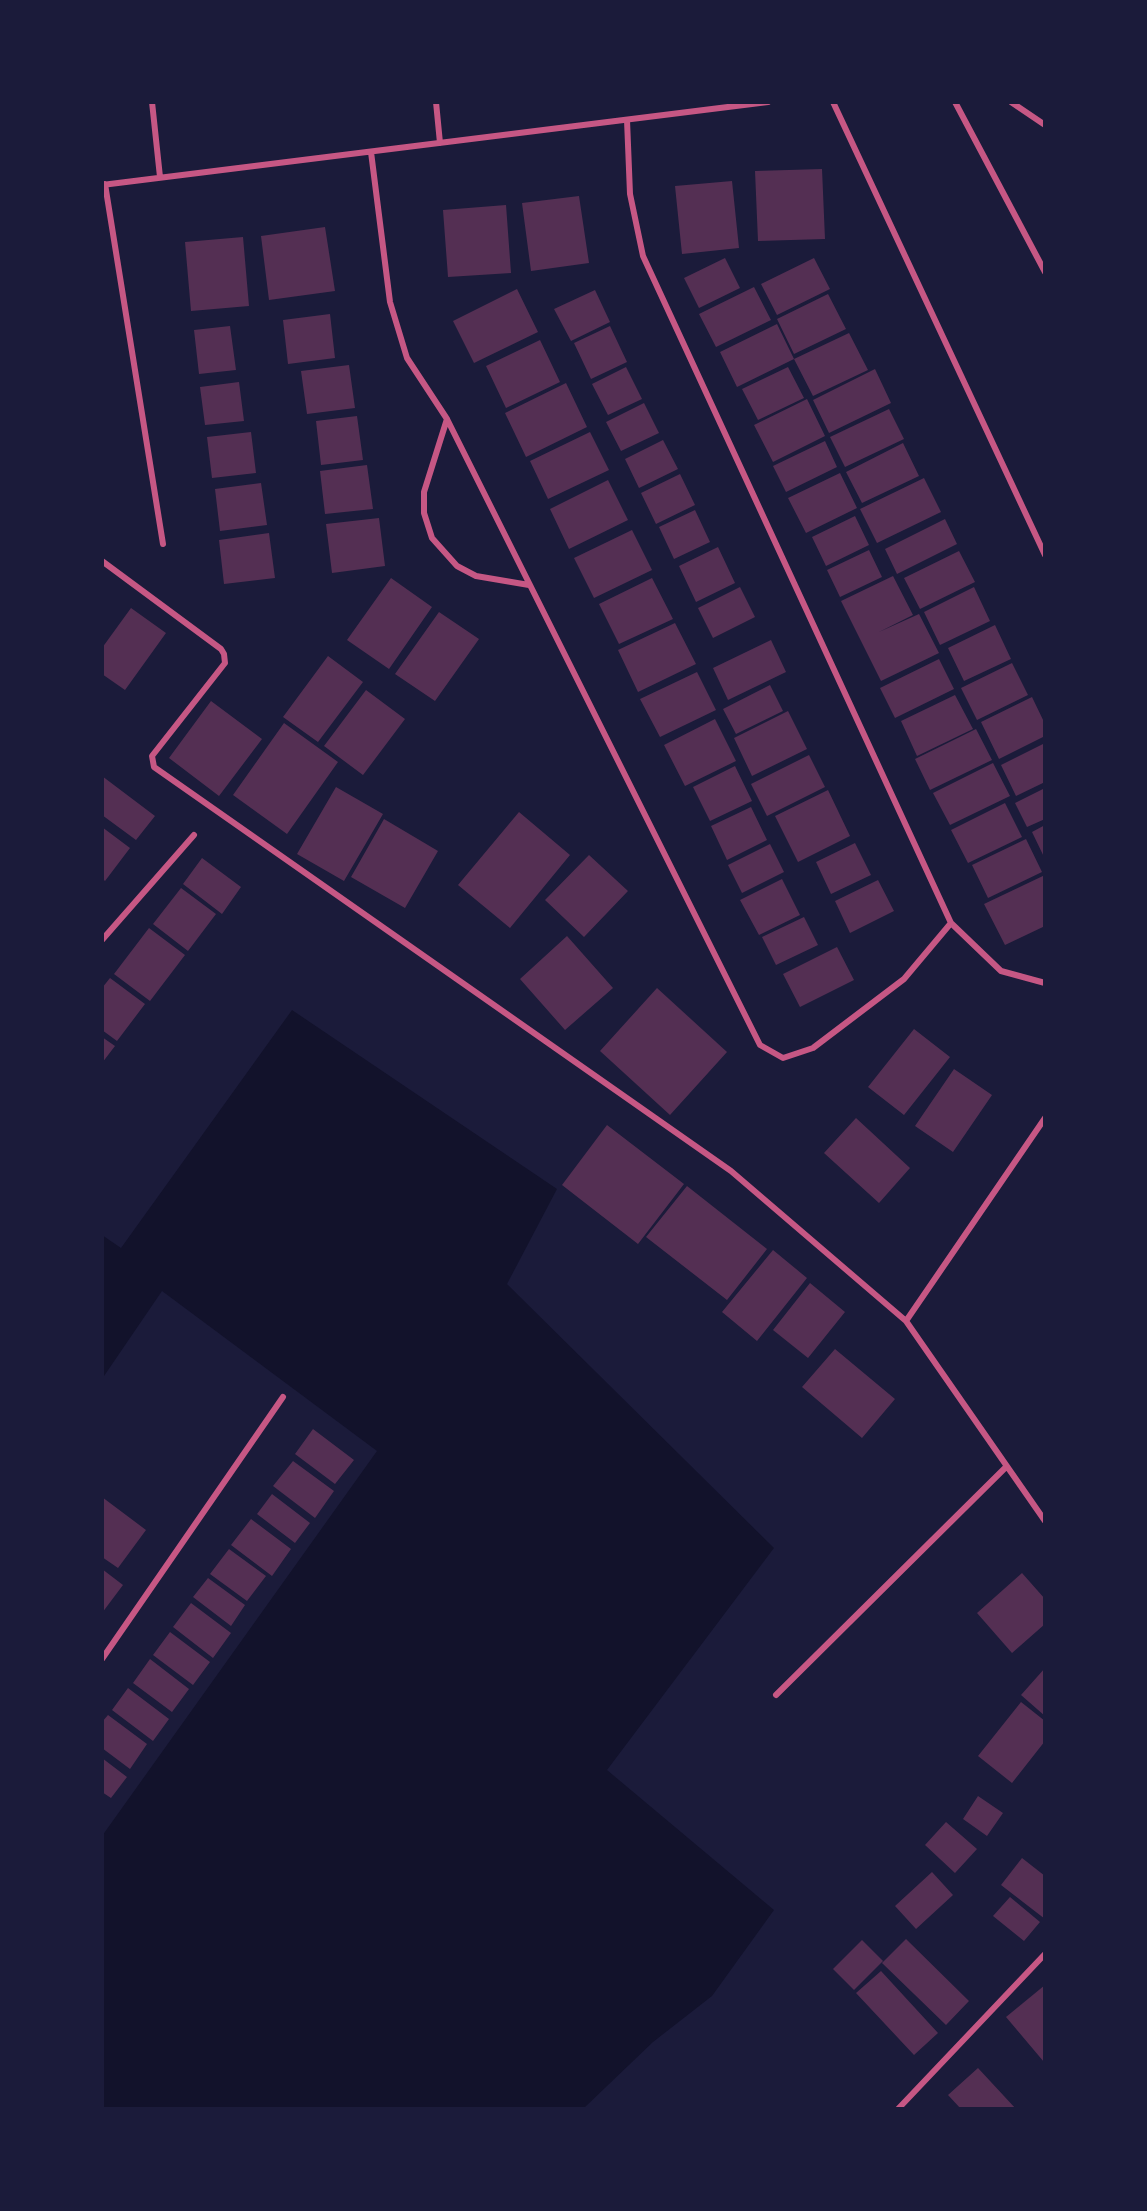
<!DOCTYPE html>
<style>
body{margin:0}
#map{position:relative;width:1147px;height:2211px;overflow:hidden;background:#1b1b3a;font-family:Mulish,sans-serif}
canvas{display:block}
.frame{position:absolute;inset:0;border:104px solid #1b1b3a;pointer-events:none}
</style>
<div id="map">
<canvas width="1147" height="2211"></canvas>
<div class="frame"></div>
</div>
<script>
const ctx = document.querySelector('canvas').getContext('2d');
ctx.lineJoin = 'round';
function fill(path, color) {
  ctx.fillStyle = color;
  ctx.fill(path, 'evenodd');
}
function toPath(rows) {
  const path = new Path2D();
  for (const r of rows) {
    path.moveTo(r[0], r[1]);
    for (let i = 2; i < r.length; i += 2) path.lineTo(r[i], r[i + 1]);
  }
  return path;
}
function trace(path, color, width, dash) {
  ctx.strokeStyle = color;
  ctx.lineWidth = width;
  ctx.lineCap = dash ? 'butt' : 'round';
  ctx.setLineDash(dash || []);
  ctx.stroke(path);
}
const water = toPath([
 [292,1010,557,1189,507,1284,774,1548,607,1770,774,1910,712,1996,653,2042,583,2109,102,2109,102,1836,377,1451,162,1291,102,1379,102,1235,121,1248]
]);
const building = toPath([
 [822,169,825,239,758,241,755,171],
 [732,181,739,248,682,254,675,186],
 [579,196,589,263,531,271,522,203],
 [506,205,511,273,448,277,443,210],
 [325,227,335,291,269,300,261,236],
 [243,237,249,306,191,311,185,242],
 [725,258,740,288,699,308,684,278],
 [814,258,830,289,777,315,761,284],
 [754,287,771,320,716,347,699,314],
 [517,289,538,332,474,363,453,321],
 [595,290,610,322,571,341,554,309],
 [828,294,846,329,794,354,777,319],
 [330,314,335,358,288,364,283,320],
 [777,324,794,359,737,387,720,352],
 [230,326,236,370,199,374,194,330],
 [610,326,627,362,591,379,574,343],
 [849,333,868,370,813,396,794,359],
 [540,340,560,382,506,408,486,366],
 [349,365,355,408,307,414,301,371],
 [626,367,642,399,608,415,592,384],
 [788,367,804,398,758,420,742,389],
 [875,369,891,403,829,433,813,400],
 [239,382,244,421,205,425,200,387],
 [566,383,587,427,526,457,505,413],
 [807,399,825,436,773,462,754,425],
 [644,403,659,433,621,451,606,422],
 [889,409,904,439,845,467,830,437],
 [357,416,363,460,321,465,316,421],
 [251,432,256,473,212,478,207,437],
 [590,432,609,470,548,499,530,461],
 [663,440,678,469,639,488,625,459],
 [825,441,837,467,786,492,773,466],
 [903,443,919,476,862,503,846,472],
 [367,465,373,509,325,514,320,471],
 [840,473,857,508,806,533,788,498],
 [680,474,695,505,656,524,641,493],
 [924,478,941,512,877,543,860,509],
 [608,480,628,520,569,549,550,509],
 [261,483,267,525,220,531,215,489],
 [695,510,710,542,674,559,659,527],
 [855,516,869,545,826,566,812,537],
 [379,518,385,566,332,573,326,524],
 [945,519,957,544,897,574,885,549],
 [632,530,652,570,594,598,574,558],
 [269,533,275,578,224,584,219,540],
 [718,547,735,583,696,602,679,566],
 [869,550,882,577,840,597,827,570],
 [959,551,975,582,920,609,904,578],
 [893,576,913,615,879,632,919,614,939,653,881,681,841,601],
 [391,578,432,607,389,669,347,640],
 [652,578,673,619,619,644,599,604],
 [740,587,755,617,713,638,698,608],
 [974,587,990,621,940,645,924,612],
 [131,608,166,633,125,690,102,674,102,648],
 [439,612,479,639,435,701,395,674],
 [675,623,696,664,638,692,618,650],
 [995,625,1011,659,964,681,948,648],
 [771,640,786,672,728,700,713,668],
 [328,656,363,682,318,742,283,717],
 [939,659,954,689,895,718,880,688],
 [1012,663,1028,695,977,720,961,688],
 [697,672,716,710,660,737,640,699],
 [770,685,783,711,736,734,723,709],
 [366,690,405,719,363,775,324,746],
 [955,695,973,729,917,756,901,721],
 [1032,697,1045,724,1045,736,999,759,981,722],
 [211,701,262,739,219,796,169,758],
 [788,711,807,749,752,776,734,738],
 [715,719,736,761,685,786,664,745],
 [284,723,338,762,287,834,233,795],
 [976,729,992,760,930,790,915,759],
 [1045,743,1045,782,1016,796,1001,765],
 [809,755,825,787,767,816,751,784],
 [993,763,1010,796,950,825,933,793],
 [735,766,752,801,710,821,693,787],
 [102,776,155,816,136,840,102,815],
 [336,787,383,814,344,881,297,854],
 [1045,788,1045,819,1027,827,1015,803],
 [828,790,850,836,798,862,775,816],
 [1005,803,1022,837,968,863,951,830],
 [751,807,767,840,727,860,711,826],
 [519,812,570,855,510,928,458,885],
 [384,819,438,851,405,908,351,877],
 [1045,825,1045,859,1032,832],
 [102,827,130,848,105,881,102,878],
 [1026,839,1042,872,988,898,972,865],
 [855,843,871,875,831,894,816,862],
 [770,844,784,872,742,893,728,865],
 [589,855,628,891,584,937,545,900],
 [202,858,241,887,222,914,183,884],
 [1045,875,1045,926,1005,945,984,904],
 [782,879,800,915,759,935,740,900],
 [878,880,894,911,850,933,835,901],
 [181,888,216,914,188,951,153,924],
 [804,917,818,945,776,965,762,937],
 [149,928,185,955,150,1001,114,974],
 [567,936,613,988,565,1030,520,979],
 [837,947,854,980,800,1007,783,974],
 [110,978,145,1004,117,1041,102,1030,102,988],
 [657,988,727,1052,670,1115,600,1051],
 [914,1029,950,1057,904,1115,868,1087],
 [102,1037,115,1046,102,1063],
 [954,1069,992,1095,953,1152,915,1126],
 [856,1118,910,1168,879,1203,824,1153],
 [607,1125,684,1184,638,1244,562,1185],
 [687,1186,767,1249,727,1300,646,1237],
 [773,1250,807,1278,757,1341,722,1312],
 [810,1283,845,1312,808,1358,773,1330],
 [835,1349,895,1399,862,1438,802,1387],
 [313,1429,354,1460,335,1484,295,1454],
 [293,1461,334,1491,315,1518,273,1486],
 [272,1494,310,1523,295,1543,257,1514],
 [102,1497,146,1530,118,1568,102,1557],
 [251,1519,291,1549,272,1576,231,1545],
 [229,1549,266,1576,247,1601,210,1574],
 [102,1569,123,1585,102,1613],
 [1022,1573,1045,1599,1045,1624,1012,1653,977,1613],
 [208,1578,245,1605,231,1626,193,1597],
 [191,1603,231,1633,213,1658,173,1627],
 [170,1632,210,1662,193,1685,153,1655],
 [150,1659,189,1689,172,1712,133,1683],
 [1045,1668,1045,1716,1021,1695],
 [128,1688,169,1719,153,1741,112,1710],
 [1021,1702,1045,1721,1045,1741,1012,1783,978,1756],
 [108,1715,147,1744,130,1769,102,1748,102,1722],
 [102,1758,127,1777,111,1798,102,1792],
 [978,1796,1003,1813,987,1836,963,1819],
 [946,1822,977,1849,955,1873,925,1845],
 [1022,1858,1045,1876,1045,1919,1001,1885],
 [932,1872,953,1895,916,1929,895,1906],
 [1010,1897,1040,1922,1024,1941,993,1916],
 [906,1939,969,2001,946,2025,882,1963],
 [862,1940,883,1961,854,1990,833,1969],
 [881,1971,938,2033,914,2055,856,1993],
 [1045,1985,1045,2061,1044,2062,1006,2017],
 [978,2068,1016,2109,961,2109,948,2095]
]);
const minor = toPath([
 [152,102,160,177],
 [436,102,440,143],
 [833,102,1045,555],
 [955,102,1045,272],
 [1011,102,1045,125],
 [627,120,630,194,643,256,951,923,1001,971,1045,983],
 [371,152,390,302,407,358,447,419,760,1045,783,1058,813,1048,904,979,951,923],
 [105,184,163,544],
 [102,185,768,102],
 [447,419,424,492,424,513,432,538,457,566,476,576,529,585],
 [102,561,221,649,224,654,225,663,152,756,154,767,731,1171,906,1321,1045,1521],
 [102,940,194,835],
 [906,1321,1045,1118],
 [102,1659,283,1397],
 [776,1695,1006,1467],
 [898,2109,1045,1954]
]);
fill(water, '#12122b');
fill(building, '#542f53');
trace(minor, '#c65784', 6);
</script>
